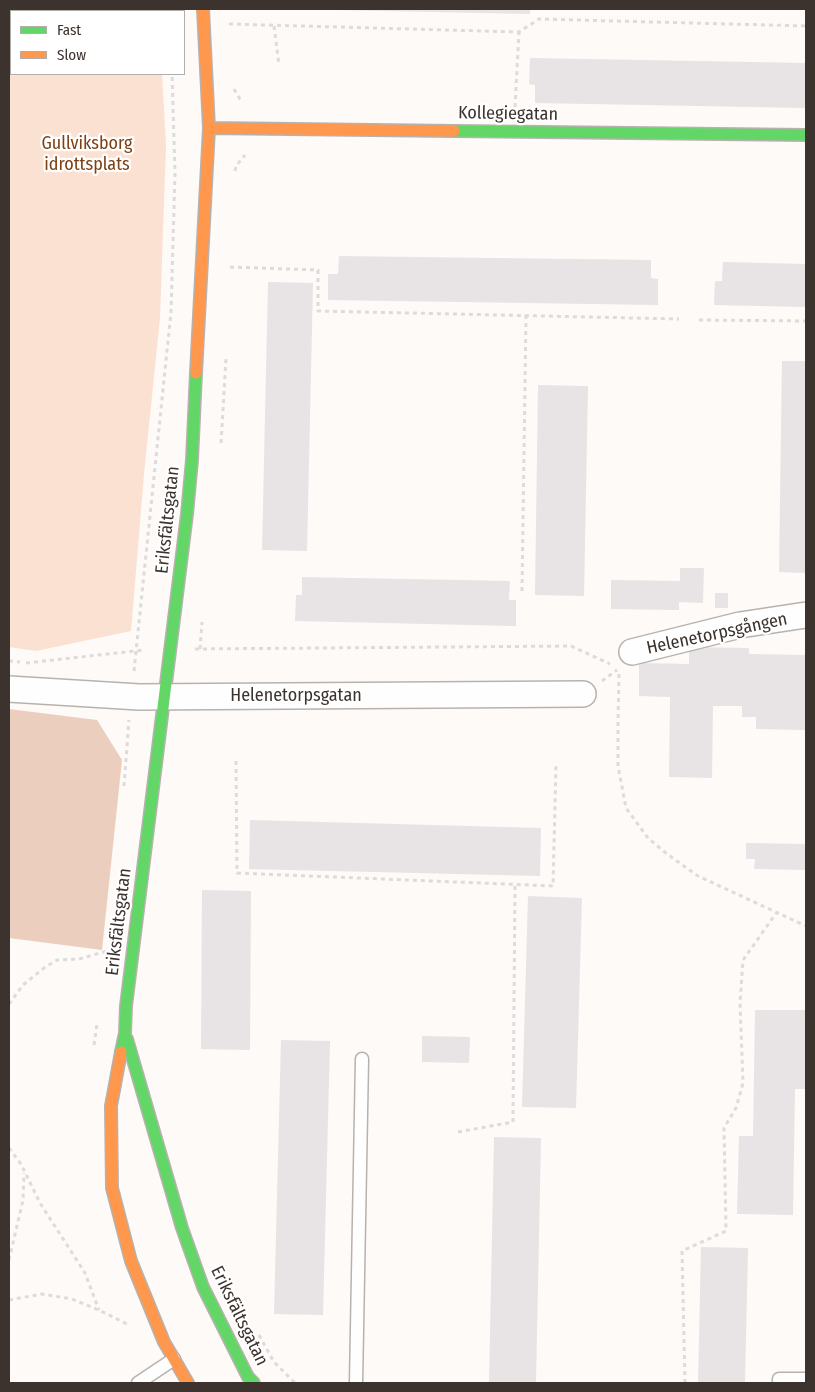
<!DOCTYPE html>
<meta charset="utf-8">
<style>
body{margin:0}
#map{position:relative;width:815px;height:1392px;overflow:hidden;background:#fdfaf8;font-family:"Fira Sans Condensed",sans-serif}
canvas{display:block}
.frame{position:absolute;inset:0;border:10px solid #3d332e;pointer-events:none}
.legend{position:absolute;left:10px;top:10px;width:175px;height:65px;box-sizing:border-box;background:#fff;border:1px solid #b1adab;margin:0;padding:6px 9px;list-style:none;font-size:15px;color:#3d332e}
.legend li{display:flex;align-items:center;gap:10px;height:25px}
.legend b{width:25px;border:1px solid #b1adab}
</style>
<div id="map">
<canvas width="815" height="1392"></canvas>
<div class="frame"></div>
<ul class="legend">
<li><b style="height:6px;background:#63d668"></b>Fast</li>
<li><b style="height:6px;background:#ff974d"></b>Slow</li>
</ul>
</div>
<script>
const ctx = document.querySelector('canvas').getContext('2d');
ctx.lineJoin = 'round';
function fill(path, color) {
  ctx.fillStyle = color;
  ctx.fill(path, 'evenodd');
}
function toPath(rows) {
  const path = new Path2D();
  for (const r of rows) {
    path.moveTo(r[0], r[1]);
    for (let i = 2; i < r.length; i += 2) path.lineTo(r[i], r[i + 1]);
  }
  return path;
}
function trace(path, color, width, dash) {
  ctx.strokeStyle = color;
  ctx.lineWidth = width;
  ctx.lineCap = dash ? 'butt' : 'round';
  ctx.setLineDash(dash || []);
  ctx.stroke(path);
}
function write(font, color, halo, rows, align = 'center') {
  ctx.font = font + ' "Fira Sans Condensed",sans-serif';
  ctx.lineWidth = 4.5;
  ctx.setLineDash([]);
  ctx.textBaseline = 'middle';
  ctx.strokeStyle = halo;
  ctx.fillStyle = color;
  for (const [text, x, y, turn = 0] of rows) {
    ctx.save();
    ctx.translate(x, y);
    ctx.rotate((+turn || 0) * Math.PI / 180);
    ctx.textAlign = isNaN(turn) ? turn : align;
    if (halo) ctx.strokeText(text, 0, 0);
    ctx.fillText(text, 0, 0);
    ctx.restore();
  }
}
const green = toPath([
 [9,9,159,9,159,11,11,11,11,74,162,74,166,145,160,318,144,474,131,631,36,651,9,647]
]);
const forest = toPath([
 [9,709,97,720,122,760,102,950,9,938]
]);
const building = toPath([
 [334,9,530,9,530,14,334,10],
 [530,58,806,63,806,108,535,103,535,85,529,84],
 [339,256,651,260,651,278,658,279,658,305,328,300,328,274,338,274],
 [723,262,806,264,806,307,714,305,715,281,722,281],
 [268,282,313,283,307,551,262,550],
 [782,361,806,361,806,573,779,572],
 [538,385,588,386,584,596,535,595],
 [680,568,704,568,703,603,679,602,679,610,611,609,611,580,680,581],
 [302,577,510,581,509,600,516,600,516,626,295,621,296,595,302,595],
 [715,593,728,593,728,608,715,608],
 [689,647,749,648,749,654,806,655,806,730,756,729,756,717,742,717,742,706,713,706,712,778,669,777,670,697,639,696,639,663,689,664],
 [250,820,541,828,540,876,249,869],
 [746,843,806,844,806,870,754,869,755,859,746,859],
 [202,890,251,891,250,1050,201,1049],
 [528,896,582,898,576,1108,522,1107],
 [755,1010,806,1010,806,1089,795,1089,793,1215,737,1214,739,1136,753,1136],
 [422,1036,470,1037,469,1063,422,1062],
 [281,1040,330,1041,323,1315,274,1314],
 [494,1137,541,1138,536,1383,489,1383],
 [701,1247,748,1248,745,1383,698,1383]
]);
const path = toPath([
 [170,9,170,11],
 [229,24,519,32,539,19,806,26],
 [274,26,279,65],
 [234,89,240,99,244,101],
 [515,107,519,32],
 [235,171,236,166,245,155],
 [230,267,318,270,318,311,679,319],
 [699,320,806,321],
 [221,443,226,359],
 [522,591,526,315],
 [195,649,571,646,610,664],
 [200,649,202,622],
 [9,661,20,662],
 [26,663,144,650],
 [134,671,171,312,175,173,172,74],
 [619,674,618,722,618,766,626,808,648,838,667,854,698,876,806,926],
 [602,681,617,670],
 [236,761,237,873,553,886,556,765],
 [124,786,129,720],
 [9,1004,23,985,44,968,57,960,79,959,107,951],
 [94,1045,97,1024],
 [458,1132,513,1122,515,884],
 [9,1148,21,1164,40,1203,85,1273,99,1310],
 [9,1260,23,1200,24,1173],
 [9,1300,42,1294,72,1299,99,1310,129,1325],
 [259,1335,274,1362,295,1383],
 [685,1383,682,1251,726,1231,724,1128,736,1108,743,1083,740,1003,743,960,777,912]
]);
const lane = toPath([
 [138,1383,174,1359],
 [356,1383,362,1059],
 [779,1383,779,1379,806,1379]
]);
const street = toPath([
 [632,652,740,625,806,615],
 [9,689,139,697,583,694]
]);
const fast = toPath([
 [454,131,806,135],
 [127,1039,182,1228,203,1287,248,1377,254,1383],
 [121,1052,125,1033,126,1006,187,514,192,460,196,373]
]);
const slow = toPath([
 [209,128,454,131],
 [196,373,209,128,203,9],
 [121,1052,111,1106,112,1188,131,1261,164,1342,188,1383]
]);
const streetNames = [
 ["Kollegiegatan",508,114,1],
 ["Eriksfältsgatan",168,520,-84],
 ["Helenetorpsgången",717,634,-12],
 ["Helenetorpsgatan",296,696],
 ["Eriksfältsgatan",119,922,-83],
 ["Eriksfältsgatan",239,1316,64]
];
const parkNames = [
 ["Gullviksborg",87,144],
 ["idrottsplats",87,165]
];
fill(green, '#fbe1d2');
fill(forest, '#ebcebd');
fill(building, '#e8e3e5');
trace(lane, '#b7b2ae', 15);
trace(street, '#b7b2ae', 28);
trace(fast, '#b7b2ae', 14);
trace(slow, '#b7b2ae', 14);
trace(path, '#dddbdb', 3, [4, 4]);
trace(lane, '#fffefe', 12);
trace(street, '#fffefe', 25);
trace(fast, '#63d668', 11);
trace(slow, '#ff974d', 11);
write('18px', '#3d332e', '#fff', streetNames);
write('18px', '#7e4114', '#fff', parkNames);
</script>
